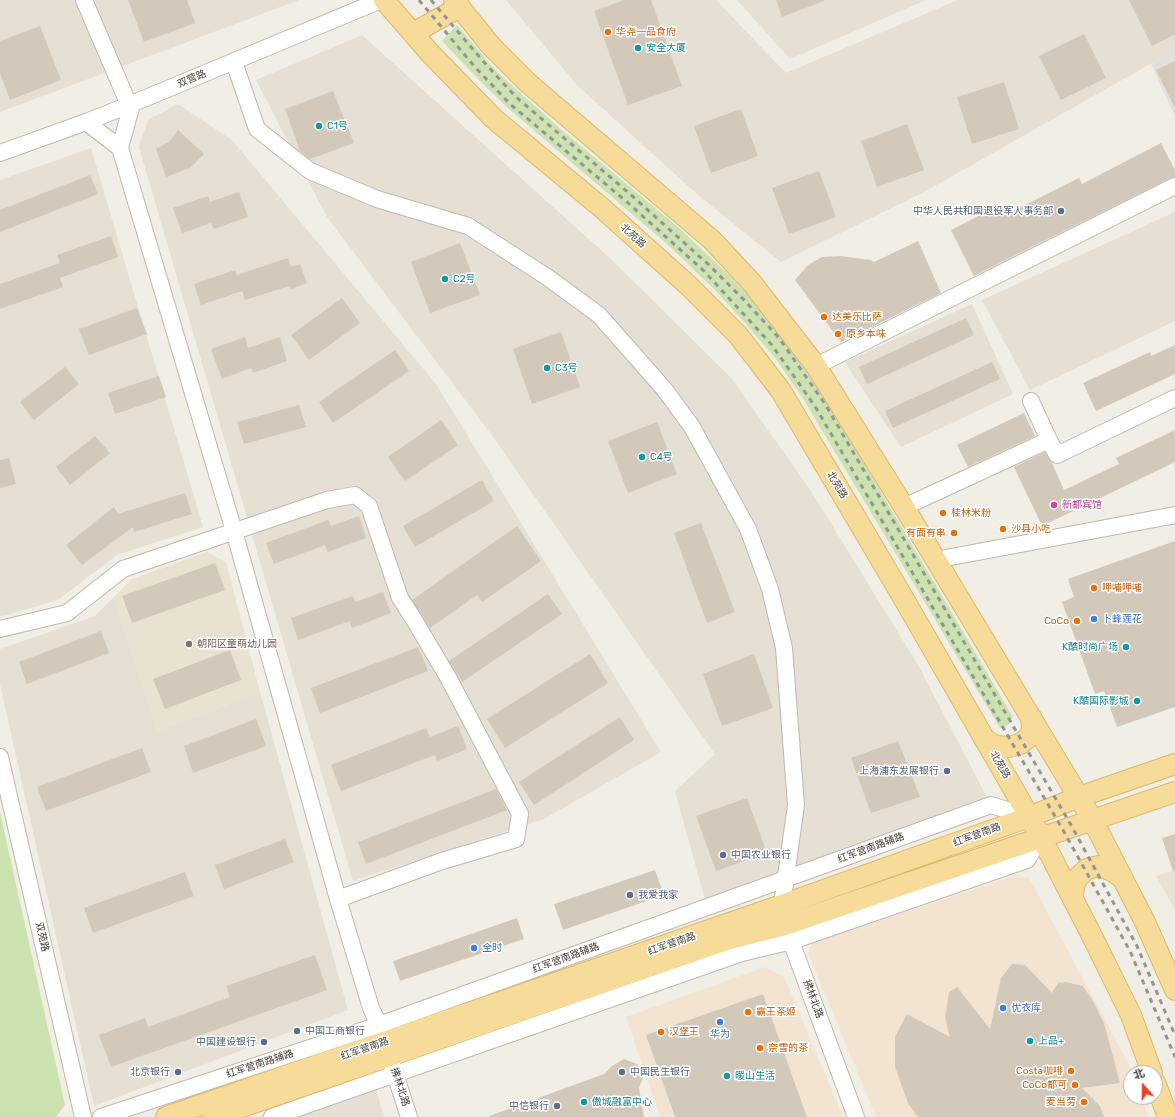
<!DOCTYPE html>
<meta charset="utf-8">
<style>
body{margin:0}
#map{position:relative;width:1175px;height:1117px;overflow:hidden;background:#f1eee5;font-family:Rubik,"Noto Sans SC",sans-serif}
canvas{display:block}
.north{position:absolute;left:1123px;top:1065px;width:40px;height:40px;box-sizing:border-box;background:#fff;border:1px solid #b4b2ae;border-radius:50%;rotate:340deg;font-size:11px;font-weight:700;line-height:16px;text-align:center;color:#433e35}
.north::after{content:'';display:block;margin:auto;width:14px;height:18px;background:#ea4023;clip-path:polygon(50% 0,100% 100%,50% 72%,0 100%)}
</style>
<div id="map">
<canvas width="1175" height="1117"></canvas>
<div class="north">北</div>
</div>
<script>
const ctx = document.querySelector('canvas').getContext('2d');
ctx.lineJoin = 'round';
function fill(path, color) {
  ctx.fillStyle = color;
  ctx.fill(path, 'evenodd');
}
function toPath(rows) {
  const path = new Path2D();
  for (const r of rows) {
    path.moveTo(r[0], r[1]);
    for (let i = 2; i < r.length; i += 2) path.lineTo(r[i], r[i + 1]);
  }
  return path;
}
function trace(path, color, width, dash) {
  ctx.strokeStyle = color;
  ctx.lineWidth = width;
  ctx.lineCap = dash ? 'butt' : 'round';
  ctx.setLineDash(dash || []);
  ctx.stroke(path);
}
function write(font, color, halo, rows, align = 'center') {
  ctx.font = font + ' Rubik,"Noto Sans SC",sans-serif';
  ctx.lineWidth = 3;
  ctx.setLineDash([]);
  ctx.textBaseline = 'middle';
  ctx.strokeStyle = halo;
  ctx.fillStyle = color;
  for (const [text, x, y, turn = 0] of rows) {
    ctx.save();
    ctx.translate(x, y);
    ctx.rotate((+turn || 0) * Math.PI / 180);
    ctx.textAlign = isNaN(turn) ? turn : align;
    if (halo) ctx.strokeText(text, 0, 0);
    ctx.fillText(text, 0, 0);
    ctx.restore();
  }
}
const residential = toPath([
 [0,0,299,0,0,112],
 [506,0,716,0,786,73,958,0,1175,0,1175,50,924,192,781,262,698,195,578,86],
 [737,0,926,0,790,59],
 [362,35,613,261,732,379,811,491,918,665,991,805,707,907,675,791,715,754,491,434,327,217,256,80],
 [178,104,232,140,436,384,661,752,544,819,353,881,139,147,148,120],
 [91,148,203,527,117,555,58,600,0,617,0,180],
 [1175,212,1175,321,1030,390,982,300],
 [972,304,1013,394,901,447,845,362],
 [114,597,158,731,260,692,348,1010,94,1106,0,684,0,649,95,616],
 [376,1089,384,1117,296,1117]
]);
const commercial = toPath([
 [1015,876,1029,878,1127,1061,1132,1073,1131,1097,1141,1097,1148,1117,876,1117,808,953,812,943],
 [765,967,784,977,843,1117,660,1117,626,1017]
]);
const industrial = toPath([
 [1175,50,1175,116,1151,64]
]);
const education = toPath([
 [207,552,226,562,260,692,158,731,114,597,132,579],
 [1175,870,1175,910,1156,876]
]);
const green = toPath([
 [457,25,497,72,563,131,678,227,729,275,760,308,793,349,820,388,846,432,1013,717,1008,725,1000,728,802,397,775,358,744,322,715,290,667,244,509,109,482,83,442,41],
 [0,812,65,1105,56,1117,0,1117]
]);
const building = toPath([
 [128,0,187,0,195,23,144,42],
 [624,0,651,0,682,86,628,105,594,11],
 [776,0,824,0,824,1,782,17],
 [1129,0,1175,0,1175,34,1152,46],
 [40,26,61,80,10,100,0,73,0,41],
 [1084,34,1106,78,1061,100,1039,56],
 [1175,61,1175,108,1156,70],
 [1004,82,1019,129,972,144,957,97],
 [333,91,354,143,310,159,300,151,285,109],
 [741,109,758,156,711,173,694,126],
 [907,124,924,170,877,187,861,141],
 [178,130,204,154,190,168,166,177,156,149,169,142],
 [1161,143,1175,170,1175,177,1171,178,974,276,951,230,998,206,1003,216,1079,178,1082,184],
 [819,171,836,217,789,234,772,188],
 [90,175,98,194,0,232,0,210],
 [239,192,248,217,214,229,211,223,182,233,173,208,208,196,210,202],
 [111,236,118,257,60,278,63,287,0,309,0,284,60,263,57,255],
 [918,241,941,293,841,342,795,280,808,265,822,257,840,256,870,260,874,262],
 [460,243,480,295,430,313,411,262],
 [288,258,291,267,300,264,307,283,291,289,289,286,245,300,242,291,201,305,194,284,235,270,237,275],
 [342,298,360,323,309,360,291,335],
 [137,308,147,334,89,355,79,329],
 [966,318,974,335,867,384,859,367],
 [561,332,580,387,532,404,513,349],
 [245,337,248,348,280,337,287,361,253,373,251,368,222,379,211,349],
 [1175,345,1175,374,1096,411,1083,383,1150,352,1151,356],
 [395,350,409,371,333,423,319,402],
 [992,362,1000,379,893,428,885,411],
 [65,367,79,384,34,420,20,402],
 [159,376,166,397,115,414,108,393],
 [299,405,306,427,244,444,237,422],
 [1024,413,1035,436,968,467,957,445],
 [441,420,458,445,405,481,388,457],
 [657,422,677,474,628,493,608,441],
 [1175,430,1175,462,1042,526,1014,467,1045,452,1052,463,1064,490,1119,464,1116,458],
 [95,436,110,453,70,485,56,467],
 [9,458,16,484,0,488,0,460],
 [482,480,494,501,415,547,403,526],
 [185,493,192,514,134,532,133,527,82,565,66,545,114,507,118,514],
 [359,516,366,538,328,552,325,545,274,564,266,543,328,520,331,526],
 [701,523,735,612,707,623,674,533],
 [517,526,541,561,482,602,477,595,430,628,412,600],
 [1175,541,1175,707,1117,727,1104,691,1095,694,1062,602,1074,597,1068,579],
 [215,563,225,590,132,623,122,596],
 [383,592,391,613,352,628,350,621,298,640,291,618,353,596,355,602],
 [548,594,562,614,462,682,449,661],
 [101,631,109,653,27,684,19,662],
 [418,647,428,671,320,713,311,688],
 [230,650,241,680,165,709,153,679],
 [590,654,608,683,505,748,487,719],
 [754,654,773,708,722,726,703,674],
 [620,717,634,740,534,805,519,782],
 [256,719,266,746,193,773,184,746],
 [458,726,467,749,437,761,435,755,341,791,331,765,426,728,430,737],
 [898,741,920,797,871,813,851,758],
 [142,748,151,772,46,811,37,787],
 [496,789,507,810,366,864,358,842],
 [747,798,767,853,716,871,696,816],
 [1175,834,1175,870,1173,871,1162,838],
 [285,839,294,862,224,889,215,865],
 [655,870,664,895,563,930,554,904],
 [185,872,194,896,93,933,84,908],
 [517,918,524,939,400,981,393,961],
 [315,955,327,990,111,1067,99,1035,145,1018,148,1027,230,997,226,986],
 [1012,964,1025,965,1052,993,1058,983,1065,982,1083,986,1093,1001,1104,1023,1120,1083,1082,1088,1100,1106,1104,1117,918,1117,908,1103,895,1067,895,1037,907,1014,950,1037,945,1017,949,992,957,987,990,1029,1001,978],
 [763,994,807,1117,675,1117,646,1035],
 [624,1059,637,1064,643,1078,639,1088,644,1117,489,1117,489,1116,604,1074,612,1066]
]);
const minor = toPath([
 [84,0,129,105],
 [234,62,257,129,310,171,377,199,468,226,547,277,599,315,665,390,692,427,748,529,770,589,784,648,796,805,782,905,785,925,856,1117],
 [132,104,120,148,234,531,338,899,371,1008,379,1025,409,1117],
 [86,122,120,148],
 [0,153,86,122,129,105,381,0],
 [816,366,1175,186],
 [1031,401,1049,440],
 [904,507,1049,440,1057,455,1175,398],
 [935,560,1175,515],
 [0,629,67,613,123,569,327,500,355,495,369,506,400,598,413,618,449,679,520,814,516,839,442,861,338,899],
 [0,757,83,1117],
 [101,1117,379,1025,991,805,1029,817],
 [272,1117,742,953,792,941,1027,860,1041,837]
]);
const major = toPath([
 [384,0,429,52,493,118,602,208,690,287,738,335,781,391,901,594,1041,837,1090,932,1131,1015,1152,1073],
 [454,0,491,46,528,83,712,240,752,283,816,366,904,507,1092,819,1145,922,1175,990],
 [413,33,460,7],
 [984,739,996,746,1009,747,1020,744,1029,737,1032,730,1031,717],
 [1072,897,1076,879,1087,869,1099,866,1112,871,1122,878],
 [1155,1082,1168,1117],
 [166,1117,782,905,1029,817,1079,797,1175,764],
 [213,1117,726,940,785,925,1175,792]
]);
const rail = toPath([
 [419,0,474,66,510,104,627,202,704,271,771,344,798,382,816,408,1063,830,1130,951,1175,1057],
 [431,0,482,60,516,97,630,194,709,265,745,301,779,338,825,404,1071,825,1137,946,1175,1035]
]);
const markers = [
 [608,32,4,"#e8710a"],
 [638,48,4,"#0f9aa8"],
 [319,126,4,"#0f9aa8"],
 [1061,211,4,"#5c6f8a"],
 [445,279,4,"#0f9aa8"],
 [824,317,4,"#e8710a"],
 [838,334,4,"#e8710a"],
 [547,368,4,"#0f9aa8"],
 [642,457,4,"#0f9aa8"],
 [1054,505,4,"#d1479c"],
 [943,513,4,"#e8710a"],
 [1003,529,4,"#e8710a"],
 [954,533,4,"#e8710a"],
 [1094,588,4,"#e8710a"],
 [1094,619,4,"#3f7fe0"],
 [1077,621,4,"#e8710a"],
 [189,644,4,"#8d6e63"],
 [1126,647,4,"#0f9aa8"],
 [1137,701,4,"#0f9aa8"],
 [947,771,4,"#5c6f8a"],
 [723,855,4,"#5c6f8a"],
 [630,895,4,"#5c6f8a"],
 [474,948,4,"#3f7fe0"],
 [1003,1008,4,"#3f7fe0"],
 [748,1012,4,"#e8710a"],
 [720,1022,4,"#3f7fe0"],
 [297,1031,4,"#5c6f8a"],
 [661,1032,4,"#e8710a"],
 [1030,1041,4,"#0f9aa8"],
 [264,1042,4,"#5c6f8a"],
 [760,1048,4,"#e8710a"],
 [1071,1071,4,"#e8710a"],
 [178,1072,4,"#5c6f8a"],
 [622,1072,4,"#5c6f8a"],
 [727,1076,4,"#0f9aa8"],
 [1075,1085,4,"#e8710a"],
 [584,1102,4,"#0f9aa8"],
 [1084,1102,4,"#e8710a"],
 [557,1106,4,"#5c6f8a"]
];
const foodNames = [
 ["华尧一品食府",616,32],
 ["达美乐比萨",832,317],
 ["原乡本味",846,334],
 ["桂林米粉",951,513],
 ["沙县小吃",1011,529],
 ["有面有串",946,533,"right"],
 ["呷哺呷哺",1102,588],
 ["CoCo",1069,621,"right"],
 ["霸王茶姬",756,1012],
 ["汉堡王",669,1032],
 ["奈雪的茶",768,1048],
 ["Costa咖啡",1063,1071,"right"],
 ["CoCo都可",1067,1085,"right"],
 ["麦当劳",1076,1102,"right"]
];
const cultureNames = [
 ["安全大厦",646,48],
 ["C1号",327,126],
 ["C2号",453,279],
 ["C3号",555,368],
 ["C4号",650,457],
 ["K酷时尚广场",1118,647,"right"],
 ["K酷国际影城",1129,701,"right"],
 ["上品+",1038,1041],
 ["暖山生活",735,1076],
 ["傲城融富中心",592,1102]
];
const streetNames = [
 ["双营路",192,79,-23],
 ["北苑路",633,236,42],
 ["北苑路",837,485,59],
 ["北苑路",1000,765,60],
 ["红军营南路",977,835,-20],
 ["红军营南路辅路",871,848,-20],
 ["双苑路",42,937,77],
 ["红军营南路",672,944,-19],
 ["红军营南路辅路",566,958,-20],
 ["拂林北路",813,999,70],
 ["红军营南路",365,1049,-19],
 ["红军营南路辅路",260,1064,-18],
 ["拂林北路",400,1087,72]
];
const serviceNames = [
 ["中华人民共和国退役军人事务部",1053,211],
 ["上海浦东发展银行",939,771],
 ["中国农业银行",731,855,"left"],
 ["我爱我家",638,895,"left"],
 ["中国工商银行",305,1031,"left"],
 ["中国建设银行",256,1042],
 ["北京银行",170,1072],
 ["中国民生银行",630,1072,"left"],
 ["中信银行",549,1106]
];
const hotelNames = [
 ["新都宾馆",1062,505]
];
const shopNames = [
 ["卜蜂莲花",1102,619],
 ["全时",482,948],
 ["优衣库",1011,1008],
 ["华为",720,1034,"center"]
];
const educationNames = [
 ["朝阳区童萌幼儿园",197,644]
];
fill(residential, '#e5dfd4');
fill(commercial, '#f2e4d1');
fill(industrial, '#e3dfda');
fill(education, '#e9e2d0');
fill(green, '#cce3b0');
fill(building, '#d2c9bb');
trace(minor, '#bfb8ac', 18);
trace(major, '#dab86a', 22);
trace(minor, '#fff', 16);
trace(major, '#f7db99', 20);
trace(rail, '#949494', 3, [5, 5]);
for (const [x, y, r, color] of markers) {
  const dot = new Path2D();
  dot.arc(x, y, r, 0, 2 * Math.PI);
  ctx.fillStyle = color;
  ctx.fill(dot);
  trace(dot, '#fff', 1.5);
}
write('10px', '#c56008', '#fff', foodNames, 'left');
write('10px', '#0d838f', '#fff', cultureNames, 'left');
write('10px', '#433e35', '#fff', streetNames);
write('10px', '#4e5e75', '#fff', serviceNames, 'right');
write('10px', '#b23c85', '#fff', hotelNames, 'left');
write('10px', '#366cbe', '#fff', shopNames, 'left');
write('10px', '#785e54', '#fff', educationNames, 'left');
</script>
